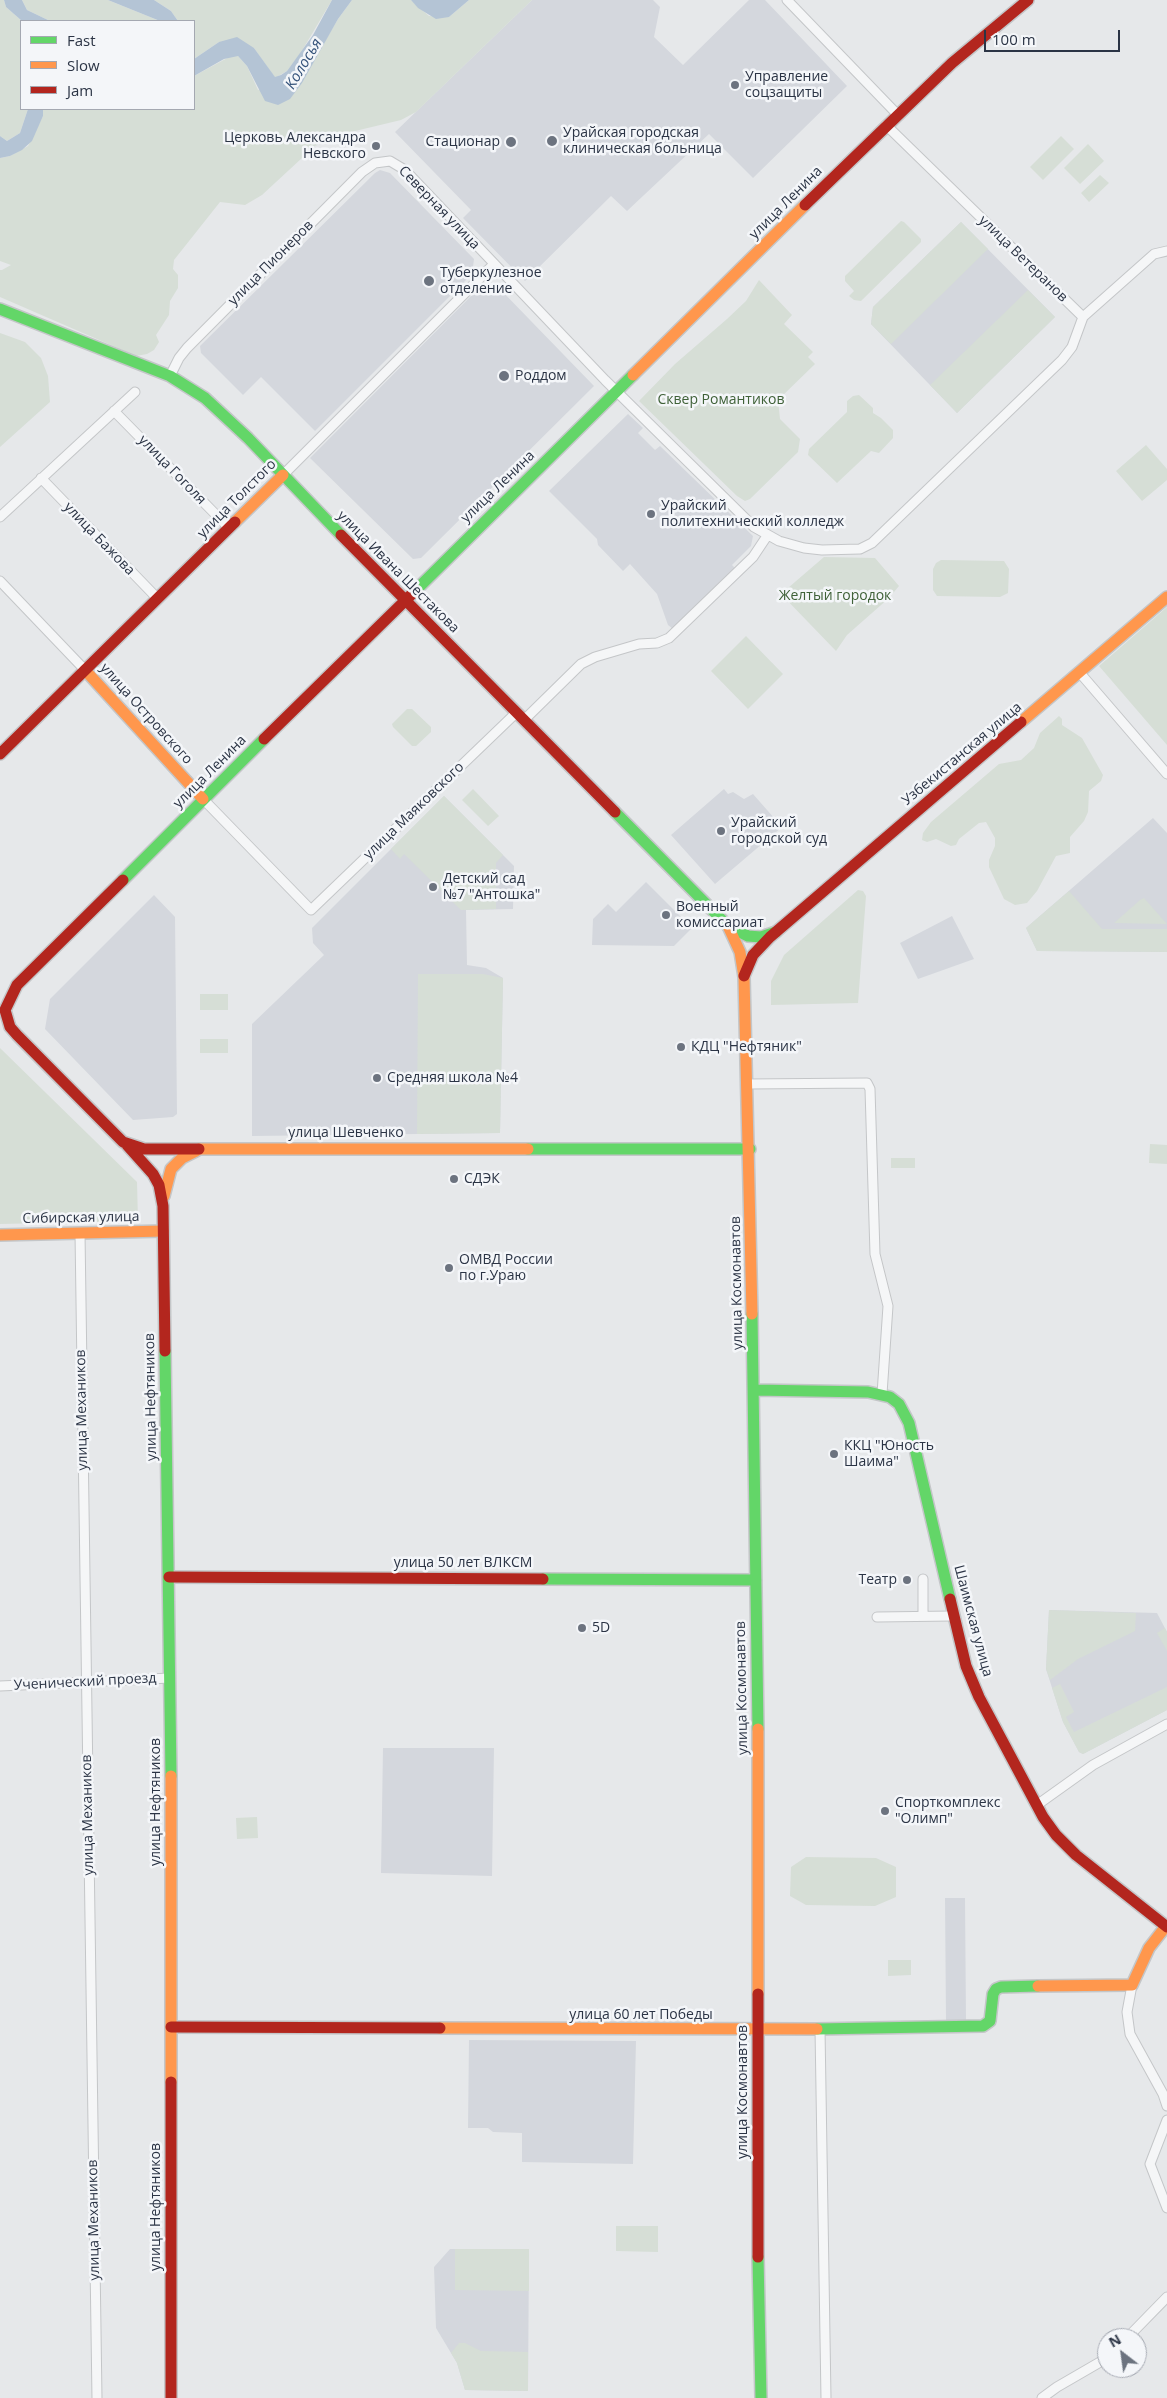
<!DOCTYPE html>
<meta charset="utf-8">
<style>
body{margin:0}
#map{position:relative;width:1167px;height:2398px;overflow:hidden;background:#e6e8ea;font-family:"Open Sans",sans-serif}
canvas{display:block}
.legend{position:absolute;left:20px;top:20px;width:175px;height:90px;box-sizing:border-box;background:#f4f6f9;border:1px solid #a4a8b1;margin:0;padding:6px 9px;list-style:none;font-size:15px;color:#2b3445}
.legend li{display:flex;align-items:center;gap:10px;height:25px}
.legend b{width:25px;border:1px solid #a4a8b1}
.north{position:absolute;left:1097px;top:2328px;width:50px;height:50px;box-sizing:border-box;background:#f4f6f9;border:1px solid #a4a8b1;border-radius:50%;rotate:330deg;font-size:14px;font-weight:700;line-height:20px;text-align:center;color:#2b3445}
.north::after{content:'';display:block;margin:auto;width:18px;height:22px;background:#6c737f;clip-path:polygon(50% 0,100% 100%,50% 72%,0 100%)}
.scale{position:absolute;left:984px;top:30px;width:136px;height:22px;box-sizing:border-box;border:2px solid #2b3445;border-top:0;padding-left:6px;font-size:15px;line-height:18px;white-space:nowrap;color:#2b3445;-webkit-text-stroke:4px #f4f6f9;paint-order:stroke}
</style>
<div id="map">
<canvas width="1167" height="2398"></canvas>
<ul class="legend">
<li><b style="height:6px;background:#63d668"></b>Fast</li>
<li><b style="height:6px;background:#ff974d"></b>Slow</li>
<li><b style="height:6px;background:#b3261e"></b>Jam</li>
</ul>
<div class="north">N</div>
<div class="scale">100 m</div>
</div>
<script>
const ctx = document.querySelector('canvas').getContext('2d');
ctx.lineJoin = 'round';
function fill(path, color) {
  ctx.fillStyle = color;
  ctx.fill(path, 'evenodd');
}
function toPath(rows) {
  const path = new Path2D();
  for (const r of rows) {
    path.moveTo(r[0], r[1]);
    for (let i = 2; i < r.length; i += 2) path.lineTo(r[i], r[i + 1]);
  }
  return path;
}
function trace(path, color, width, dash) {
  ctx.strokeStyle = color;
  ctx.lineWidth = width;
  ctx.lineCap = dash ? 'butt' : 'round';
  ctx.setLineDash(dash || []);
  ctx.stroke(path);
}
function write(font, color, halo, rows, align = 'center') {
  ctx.font = font + ' "Open Sans",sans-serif';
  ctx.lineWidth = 5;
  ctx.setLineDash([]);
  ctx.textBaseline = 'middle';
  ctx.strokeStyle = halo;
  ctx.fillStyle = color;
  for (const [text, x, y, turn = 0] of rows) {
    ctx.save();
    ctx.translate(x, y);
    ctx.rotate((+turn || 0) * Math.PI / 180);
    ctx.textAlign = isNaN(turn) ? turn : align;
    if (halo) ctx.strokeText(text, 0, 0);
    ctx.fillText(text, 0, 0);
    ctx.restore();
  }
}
const built = toPath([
 [532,0,653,0,660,7,654,37,683,65,749,0,765,0,847,86,753,178,709,134,627,211,611,196,525,281,463,218,471,210,395,132],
 [380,170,390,173,474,259,472,274,315,431,261,377,243,395,201,353,200,346,375,173],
 [961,222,1055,317,957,413,871,324,873,307],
 [483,284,499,288,594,386,421,558,413,559,310,458],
 [628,414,643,428,638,433,655,450,660,446,753,536,751,546,732,565,735,568,673,629,668,625,657,594,630,564,623,571,598,545,597,539,549,491],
 [724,789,728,794,733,792,744,799,753,794,782,827,715,884,671,835],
 [444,796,514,866,513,909,466,910,467,965,486,968,503,978,500,1133,252,1136,252,1024,324,955,313,943,312,928],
 [1153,818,1167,833,1167,952,1037,951,1026,928],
 [646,882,692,928,674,946,592,945,593,919,608,904,616,912],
 [154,895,175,917,177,1114,173,1117,133,1120,45,1029,50,999],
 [952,916,974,959,918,979,900,943],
 [1049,1610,1157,1613,1167,1632,1167,1710,1083,1754,1079,1752,1063,1722,1046,1669],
 [383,1748,494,1748,492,1876,381,1873],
 [945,1898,965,1898,966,2021,946,2021],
 [469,2040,636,2041,633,2164,522,2162,522,2133,493,2132,488,2128,468,2128],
 [450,2249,529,2249,528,2391,465,2390,457,2363,436,2328,434,2267]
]);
const green = toPath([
 [0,0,4,0,6,7,22,21,21,109,28,109,20,133,7,141,0,136],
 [22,0,108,0,160,21,50,21,27,10],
 [154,0,332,0,300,54,287,71,275,78,254,48,219,42,194,59,194,21,178,21,171,11],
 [352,0,411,0,429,16,449,17,469,0,532,0,416,112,401,120,351,132,315,146,262,195,245,205,220,202,174,260,173,269,178,275,178,288,170,301,169,315,156,335,159,342,154,350,147,354,136,356,0,297,0,270,2,270,11,265,0,261,0,158,10,156,28,146,43,116,43,109,194,109,194,76,231,56,238,56,247,66,258,90,308,70,338,19],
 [1061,136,1074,149,1043,180,1030,167],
 [1088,144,1104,161,1080,184,1064,168],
 [1100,175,1109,183,1089,202,1081,193],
 [901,221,904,222,921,239,921,242,861,301,854,300,849,296,854,291,845,281,845,276],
 [961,222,988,249,891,344,871,324,873,307],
 [759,280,792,315,784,324,813,352,808,357,815,364,778,400,780,419,800,439,798,452,750,499,745,501,737,496,639,401,675,364,727,319,746,301],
 [1028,290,1055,317,957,413,930,385],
 [0,333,25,342,41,358,48,376,50,402,0,447],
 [859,395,873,408,873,413,881,418,893,430,893,438,879,453,871,451,837,483,808,455,809,449,847,412,847,401,853,396],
 [1146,445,1167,469,1167,480,1142,501,1116,471],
 [824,557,875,558,899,586,889,598,847,635,836,651,781,594],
 [941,560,1004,561,1009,569,1008,593,1000,597,937,596,933,590,933,569,936,563],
 [1167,607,1167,745,1099,666],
 [746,636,783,674,748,709,711,671],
 [407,709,412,709,431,727,431,732,416,746,412,746,393,727,392,724],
 [1059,716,1062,719,1062,725,1082,738,1103,775,1101,781,1089,791,1088,812,1084,821,1070,837,1070,853,1056,856,1037,891,1027,903,1015,905,1004,899,989,867,989,860,995,846,995,838,986,822,979,823,959,839,956,845,951,846,936,839,927,842,922,840,923,833,931,822,999,764,1021,760,1034,748,1040,733],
 [473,789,499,816,488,826,462,800],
 [444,796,503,855,496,863,496,909,461,910,404,854,400,859,391,849],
 [858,890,863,891,866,896,858,1003,771,1005,771,981,784,955],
 [1069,891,1102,929,1167,929,1167,952,1037,951,1026,928],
 [1144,898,1167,924,1114,923,1140,900],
 [418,974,483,974,503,978,500,1133,417,1134],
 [200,994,228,994,228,1010,200,1010],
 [200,1039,228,1039,228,1053,200,1053],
 [0,1048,137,1182,138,1221,0,1224],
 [1150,1144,1167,1145,1167,1164,1149,1163],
 [891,1158,915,1158,915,1168,891,1168],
 [1049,1610,1136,1613,1135,1631,1078,1659,1050,1680,1046,1669],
 [1165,1628,1167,1632,1167,1651,1157,1633],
 [1060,1684,1074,1712,1066,1717,1074,1732,1167,1687,1167,1710,1083,1754,1079,1752,1063,1722,1052,1688],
 [257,1817,258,1838,237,1839,236,1818],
 [806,1857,876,1858,896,1867,896,1897,875,1906,806,1905,790,1896,791,1867],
 [888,1960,911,1960,911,1975,888,1976],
 [616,2226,658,2226,658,2252,616,2251],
 [455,2249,529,2249,529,2291,455,2290],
 [459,2343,465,2343,481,2351,528,2352,528,2391,465,2390,457,2363,451,2353]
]);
const water = toPath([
 [4,0,22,0,27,10,50,21,22,21,6,7],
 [108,0,154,0,171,11,178,21,160,21],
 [332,0,352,0,338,19,302,83,290,99,278,105,265,101,247,66,238,56,224,59,194,76,194,59,219,42,237,37,254,48,275,77,281,75,287,71,313,35],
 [411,0,469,0,449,17,436,19,418,8],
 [28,109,43,109,43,116,32,141,22,150,10,156,0,158,0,136,7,141,20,133]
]);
const street = toPath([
 [787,0,897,114],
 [886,125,1083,317],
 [170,376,179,358,187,348,362,172,375,163,390,161,405,170,605,380,754,527,779,541,804,548,822,550,860,549,872,543,1062,360,1072,347,1083,317,1154,254,1167,251],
 [114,411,229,528],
 [283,475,494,264],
 [41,478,158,599],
 [0,517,135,392],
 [0,581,85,670],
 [1080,673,1167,774],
 [524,720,581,664,595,657,639,644,657,643,669,638,753,557,767,536],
 [203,799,311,910,517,712],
 [748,1084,867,1083,870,1089,875,1254,888,1306,882,1394],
 [80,1233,97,2398],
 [923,1616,923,1579],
 [877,1617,953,1616],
 [0,1686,170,1678],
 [1037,1805,1093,1765,1167,1724],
 [1132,1985,1127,2012,1130,2034,1163,2094,1167,2106],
 [820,2029,826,2398],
 [1167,2120,1150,2164,1167,2208],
 [1127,2338,1167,2297],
 [1042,2398,1057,2387,1107,2358]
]);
const fast = toPath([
 [0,309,170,376,205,398,248,438,341,535],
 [416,590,633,375],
 [615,812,728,926,748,936,761,937,776,932],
 [123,880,264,739],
 [528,1149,750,1149],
 [752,1314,758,1729],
 [165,1351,171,1776],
 [755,1390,868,1392,890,1397,899,1404,909,1423,950,1599],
 [543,1579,756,1580],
 [817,2029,983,2026,990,2021,993,1994,996,1989,1001,1987,1038,1986],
 [758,2257,761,2398]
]);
const slow = toPath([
 [633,375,805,205],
 [235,522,283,475],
 [85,670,203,799],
 [1021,722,1167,597],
 [728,926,740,952,744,977,752,1314],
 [199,1149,528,1149],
 [164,1196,171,1169,182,1158,196,1151],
 [0,1235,163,1231],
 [758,1729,758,1994],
 [171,1776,171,2082],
 [1038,1986,1132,1985,1149,1948,1166,1926],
 [440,2028,817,2029]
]);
const jam = toPath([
 [805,205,952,63,1028,0],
 [341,535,615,812],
 [264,739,416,590],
 [0,754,235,522],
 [123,880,17,985,5,1010,10,1027,17,1035,123,1142,144,1149,199,1149],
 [744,976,753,955,770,937,1021,722],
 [127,1145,153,1174,159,1185,163,1206,165,1351],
 [169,1577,543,1579],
 [950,1599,966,1666,979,1697,1043,1817,1056,1835,1076,1855,1167,1927],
 [758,1994,758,2257],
 [171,2027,440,2028],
 [171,2082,171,2398]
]);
const markers = [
 [735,85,5,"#6c737f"],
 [552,141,6,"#6c737f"],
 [511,142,6,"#6c737f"],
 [376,146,5,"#6c737f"],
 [429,281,6,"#6c737f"],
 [504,376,6,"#6c737f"],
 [651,514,5,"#6c737f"],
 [721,831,5,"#6c737f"],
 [433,887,5,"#6c737f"],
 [666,915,5,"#6c737f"],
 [681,1047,5,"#6c737f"],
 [377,1078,5,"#6c737f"],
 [454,1179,5,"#6c737f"],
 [449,1268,5,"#6c737f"],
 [834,1454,5,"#6c737f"],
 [907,1580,5,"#6c737f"],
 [582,1628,5,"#6c737f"],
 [885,1811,5,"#6c737f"]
];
const poiNames = [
 ["Управление",745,77],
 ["соцзащиты",745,93],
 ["Урайская городская",563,133],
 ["клиническая больница",563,149],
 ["Церковь Александра",366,138,"right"],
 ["Невского",366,154,"right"],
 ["Стационар",500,142,"right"],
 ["Туберкулезное",440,273],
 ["отделение",440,289],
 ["Роддом",515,376],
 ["Урайский",661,506],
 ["политехнический колледж",661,522],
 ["Урайский",731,823],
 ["городской суд",731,839],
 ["Детский сад",443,879],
 ["№7 \"Антошка\"",443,895],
 ["Военный",676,907],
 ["комиссариат",676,923],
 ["КДЦ \"Нефтяник\"",691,1047],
 ["Средняя школа №4",387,1078],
 ["СДЭК",464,1179],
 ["ОМВД России",459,1260],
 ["по г.Ураю",459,1276],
 ["ККЦ \"Юность",844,1446],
 ["Шаима\"",844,1462],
 ["Театр",897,1580,"right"],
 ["5D",592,1628],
 ["Спорткомплекс",895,1803],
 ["\"Олимп\"",895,1819]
];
const streetNames = [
 ["улица Ленина",786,203,-45],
 ["Северная улица",439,208,46],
 ["улица Ветеранов",1023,259,44],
 ["улица Пионеров",271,263,-45],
 ["улица Гоголя",172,470,46],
 ["улица Ленина",498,487,-44],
 ["улица Толстого",237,499,-45],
 ["улица Бажова",99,539,46],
 ["улица Ивана Шестакова",398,572,45],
 ["улица Островского",146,714,48],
 ["Узбекистанская улица",962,754,-40],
 ["улица Ленина",210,772,-45],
 ["улица Маяковского",414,811,-44],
 ["улица Шевченко",346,1133],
 ["Сибирская улица",81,1218,-1],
 ["улица Космонавтов",737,1283,-91],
 ["улица Нефтяников",151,1397,-91],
 ["улица Механиков",82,1410,-91],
 ["улица 50 лет ВЛКСМ",463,1563],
 ["Шаимская улица",973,1621,75],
 ["Ученический проезд",85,1682,-3],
 ["улица Космонавтов",742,1688,-91],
 ["улица Нефтяников",156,1802,-90],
 ["улица Механиков",88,1815,-91],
 ["улица 60 лет Победы",641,2015],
 ["улица Космонавтов",743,2092,-90],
 ["улица Нефтяников",156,2207,-90],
 ["улица Механиков",94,2220,-91]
];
const parkNames = [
 ["Сквер Романтиков",721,400],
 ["Желтый городок",835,596]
];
const waterNames = [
 ["Колосья",304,64,-59]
];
fill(built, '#d4d7dd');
fill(green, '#d6ded6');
fill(water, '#b4c4d5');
trace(street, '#c4c6c8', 11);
trace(fast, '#c4c6c8', 14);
trace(slow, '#c4c6c8', 14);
trace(jam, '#c4c6c8', 14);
trace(street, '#f5f6f7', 9);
trace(fast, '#63d668', 11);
trace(slow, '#ff974d', 11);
trace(jam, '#b3261e', 11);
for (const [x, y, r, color] of markers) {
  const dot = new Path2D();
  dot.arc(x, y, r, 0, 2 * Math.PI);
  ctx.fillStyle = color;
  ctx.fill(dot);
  trace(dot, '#f4f6f9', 2);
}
write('14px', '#2b3445', '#f4f6f9', poiNames, 'left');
write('14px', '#2b3445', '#f4f6f9', streetNames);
write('14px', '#3f6138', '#f4f6f9', parkNames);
write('italic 15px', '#34527a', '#f4f6f9', waterNames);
</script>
